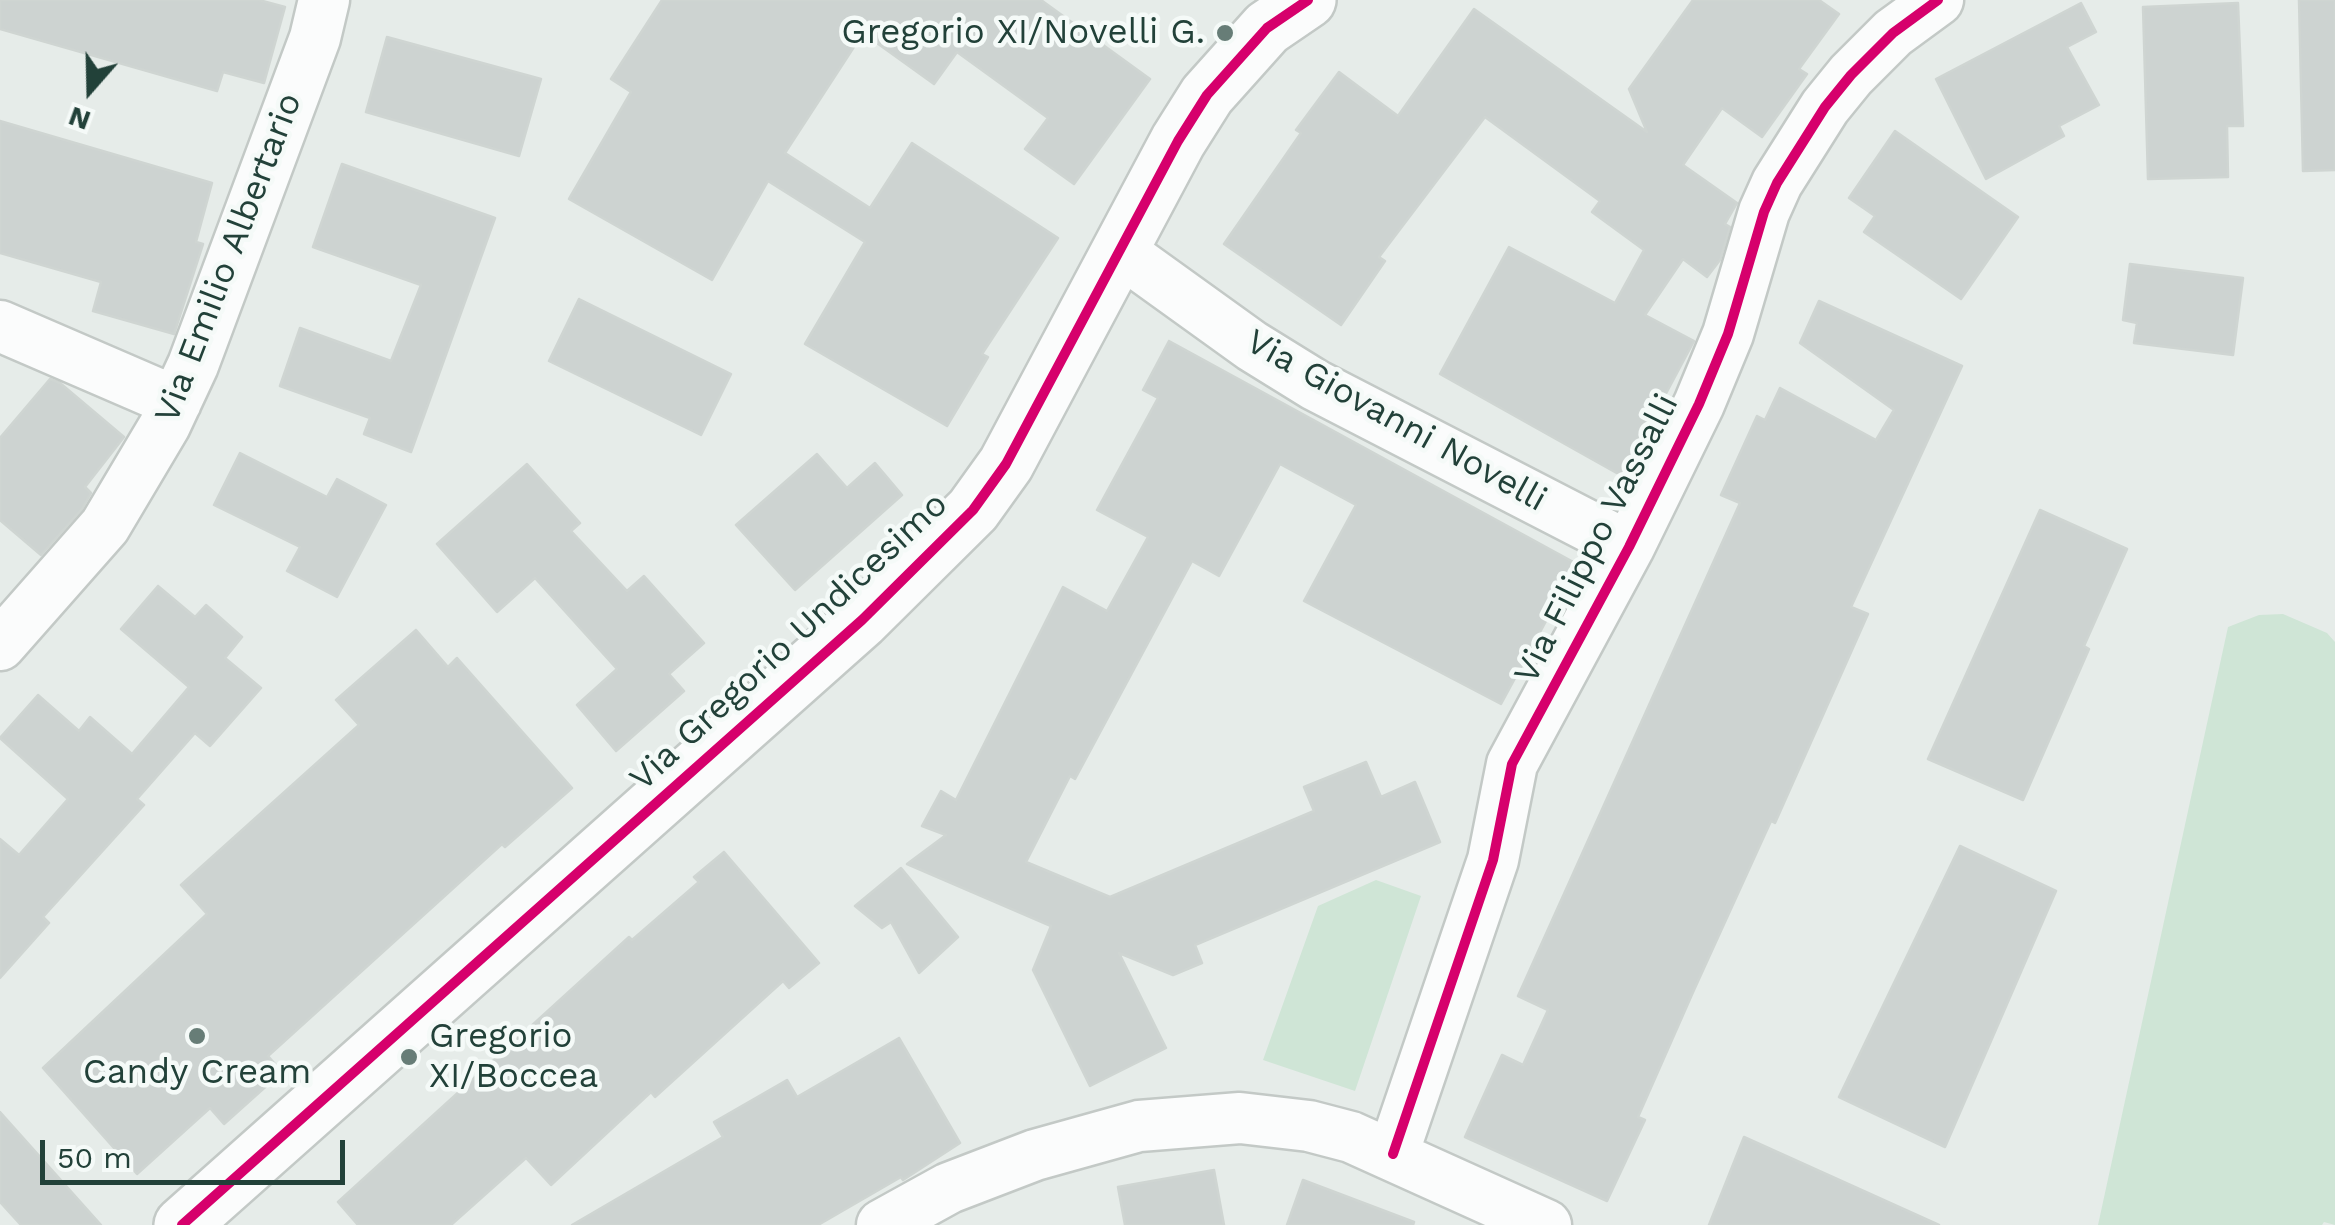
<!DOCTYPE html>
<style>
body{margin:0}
#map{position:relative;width:2335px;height:1225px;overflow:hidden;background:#e6ece9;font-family:"Work Sans",sans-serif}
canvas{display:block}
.north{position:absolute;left:40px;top:40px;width:100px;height:100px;-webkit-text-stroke:8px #f5faf8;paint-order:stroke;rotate:200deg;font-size:28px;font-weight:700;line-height:40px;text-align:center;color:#224139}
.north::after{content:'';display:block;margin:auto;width:35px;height:45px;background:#224139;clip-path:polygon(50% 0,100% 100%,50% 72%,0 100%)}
.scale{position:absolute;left:40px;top:1140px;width:305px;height:45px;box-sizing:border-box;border:5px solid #224139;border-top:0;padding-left:12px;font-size:30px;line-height:35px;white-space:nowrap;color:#224139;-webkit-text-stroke:8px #f5faf8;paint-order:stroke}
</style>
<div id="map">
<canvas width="2335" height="1225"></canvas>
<div class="north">N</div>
<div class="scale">50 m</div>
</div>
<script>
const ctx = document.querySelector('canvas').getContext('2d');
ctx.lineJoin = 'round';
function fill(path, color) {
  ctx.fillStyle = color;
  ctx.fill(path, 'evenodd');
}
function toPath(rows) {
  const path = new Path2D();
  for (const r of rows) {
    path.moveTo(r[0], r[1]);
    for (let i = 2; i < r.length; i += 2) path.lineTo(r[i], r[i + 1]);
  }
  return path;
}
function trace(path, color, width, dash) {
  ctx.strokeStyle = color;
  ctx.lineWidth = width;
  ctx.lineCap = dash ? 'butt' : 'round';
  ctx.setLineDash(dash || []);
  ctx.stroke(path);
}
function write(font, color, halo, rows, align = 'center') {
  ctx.font = font + ' "Work Sans",sans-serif';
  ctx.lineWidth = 9;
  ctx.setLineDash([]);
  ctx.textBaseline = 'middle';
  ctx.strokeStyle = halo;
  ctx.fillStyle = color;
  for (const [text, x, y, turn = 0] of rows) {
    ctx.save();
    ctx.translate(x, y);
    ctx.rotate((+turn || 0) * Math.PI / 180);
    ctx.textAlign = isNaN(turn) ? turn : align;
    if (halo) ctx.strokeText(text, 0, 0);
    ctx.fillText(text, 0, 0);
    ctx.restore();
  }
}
const green = toPath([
 [2283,614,2327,633,2335,642,2335,1225,2324,1222,2322,1225,2098,1225,2228,627,2259,615],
 [1376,880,1421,896,1355,1091,1263,1060,1318,906]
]);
const building = toPath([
 [0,0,259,0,285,7,264,83,223,72,217,91,0,29,0,0],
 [662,0,1041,0,1150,79,1074,184,1025,149,1048,118,957,52,934,84,863,33,785,153,870,208,912,143,1058,238,982,354,988,357,947,426,805,344,865,242,768,181,712,280,569,199,631,92,611,79,662,0],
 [1693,0,1819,0,1839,14,1799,69,1807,74,1762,137,1722,108,1683,165,1737,203,1725,224,1730,227,1720,260,1707,277,1683,259,1645,315,1694,341,1622,476,1440,374,1509,247,1615,303,1644,250,1592,212,1600,201,1485,117,1379,257,1385,261,1341,325,1224,244,1301,133,1296,130,1339,72,1398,116,1474,9,1647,132,1629,89,1693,0],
 [2299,0,2335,0,2335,170,2303,171,2299,0],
 [2081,3,2096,32,2067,47,2099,105,2059,126,2064,136,1986,179,1936,79,2081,3],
 [2238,3,2243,126,2227,126,2228,177,2148,179,2143,7,2238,3],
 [387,37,541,79,519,156,366,112,387,37],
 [0,121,212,183,196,242,203,244,174,334,93,311,101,282,0,253,0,121],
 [1895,131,2018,217,1961,299,1864,232,1875,216,1849,198,1895,131],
 [342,164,495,218,411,452,364,434,370,418,280,386,300,328,391,361,421,285,313,247,342,164],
 [2130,264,2243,278,2233,355,2134,343,2137,323,2123,320,2130,264],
 [579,299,731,374,701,435,549,361,579,299],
 [1819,301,1962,366,1851,607,1868,614,1775,823,1771,821,1694,990,1638,1117,1645,1120,1607,1201,1465,1137,1502,1055,1523,1065,1548,1010,1518,996,1740,503,1721,495,1757,416,1765,420,1780,388,1876,440,1894,410,1800,343,1819,301],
 [1169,341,1577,564,1501,704,1304,601,1356,505,1280,464,1219,576,1192,561,1075,779,1070,776,1026,862,1110,897,1314,811,1304,787,1366,762,1381,797,1415,782,1440,842,1195,945,1202,963,1173,975,1119,953,1166,1048,1090,1086,1033,970,1051,926,907,864,946,835,922,826,941,791,956,800,1063,587,1107,611,1148,537,1097,510,1158,398,1143,390,1169,341],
 [50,379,60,383,124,437,85,487,91,493,82,509,41,555,0,520,0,438,50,379],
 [240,453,327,497,337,479,386,505,337,597,287,571,300,547,214,505,240,453],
 [817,454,847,488,875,463,902,495,795,590,736,525,817,454],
 [527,464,580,523,571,531,627,591,644,576,704,643,669,674,684,691,616,751,577,705,617,669,535,578,497,612,437,544,527,464],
 [2040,510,2127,549,2084,646,2089,649,2023,800,1928,759,2040,510],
 [158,586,195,617,206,605,242,637,225,658,261,688,210,746,195,733,137,799,144,805,43,917,49,923,0,978,0,839,19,855,68,799,0,738,38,695,79,731,90,717,132,754,189,687,121,629,158,586],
 [416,630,448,667,457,658,572,788,505,847,502,844,268,1056,282,1072,224,1124,210,1108,137,1174,43,1068,207,914,181,885,359,725,336,700,416,630],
 [1960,846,2056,891,1945,1147,1839,1097,1960,846],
 [724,852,819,963,789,988,783,981,655,1097,651,1092,551,1185,526,1158,451,1225,358,1225,338,1202,629,937,632,940,699,882,694,877,724,852],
 [901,868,958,937,919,973,891,922,882,928,855,906,901,868],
 [899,1038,960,1143,903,1180,901,1177,818,1225,572,1225,723,1137,714,1122,787,1080,797,1097,899,1038],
 [0,1112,101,1225,21,1225,0,1202,0,1112],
 [1744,1137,1939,1225,1709,1225,1744,1137],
 [1214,1170,1224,1225,1125,1225,1118,1187,1214,1170],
 [1303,1180,1414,1222,1413,1225,1287,1225,1303,1180]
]);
const minor = toPath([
 [1120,251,1252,346,1315,385,1629,547],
 [0,326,176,402],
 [0,645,105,526,165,425,193,365,315,38,324,0],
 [1393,1154,1493,860,1512,764,1629,547,1699,404,1728,334,1764,212,1777,183,1825,107,1851,75,1893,33,1938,0],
 [882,1225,949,1188,1035,1155,1139,1126,1240,1118,1309,1126,1351,1137,1546,1225]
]);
const tertiary = toPath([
 [182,1225,862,620,973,510,1006,464,1178,141,1207,95,1267,28,1308,0]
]);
const cycleway = toPath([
 [1393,1154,1493,860,1512,764,1629,547,1699,404,1728,334,1764,212,1777,183,1825,107,1851,75,1893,33,1938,0],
 [182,1225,862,620,973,510,1006,464,1178,141,1207,95,1267,28,1308,0]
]);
const markers = [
 [1225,33,10,"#677d77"],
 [197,1036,10,"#677d77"],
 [409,1057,10,"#677d77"]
];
const poiNames = [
 ["Gregorio XI/Novelli G.",1205,33],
 ["Gregorio",429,1037,"left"],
 ["XI/Boccea",429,1077,"left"],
 ["Candy Cream",197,1073,"center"]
];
const streetNames = [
 ["Via Emilio Albertario",229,258,-69],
 ["Via Giovanni Novelli",1396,421,29],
 ["Via Filippo Vassalli",1597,539,-63],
 ["Via Gregorio Undicesimo",789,642,-43]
];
fill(green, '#cfe5d6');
fill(building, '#cdd3d1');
trace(building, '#cfd5d2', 2.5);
trace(minor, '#c3c9c6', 55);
trace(tertiary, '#c3c9c6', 60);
trace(minor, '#fbfcfc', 50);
trace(tertiary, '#fbfcfc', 55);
trace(cycleway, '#d6006c', 10);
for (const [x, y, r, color] of markers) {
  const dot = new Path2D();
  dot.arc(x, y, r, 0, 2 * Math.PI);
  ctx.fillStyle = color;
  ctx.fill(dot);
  trace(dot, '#f5faf8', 4);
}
write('35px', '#224139', '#f5faf8', poiNames, 'right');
write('35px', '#224139', '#f5faf8', streetNames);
</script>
